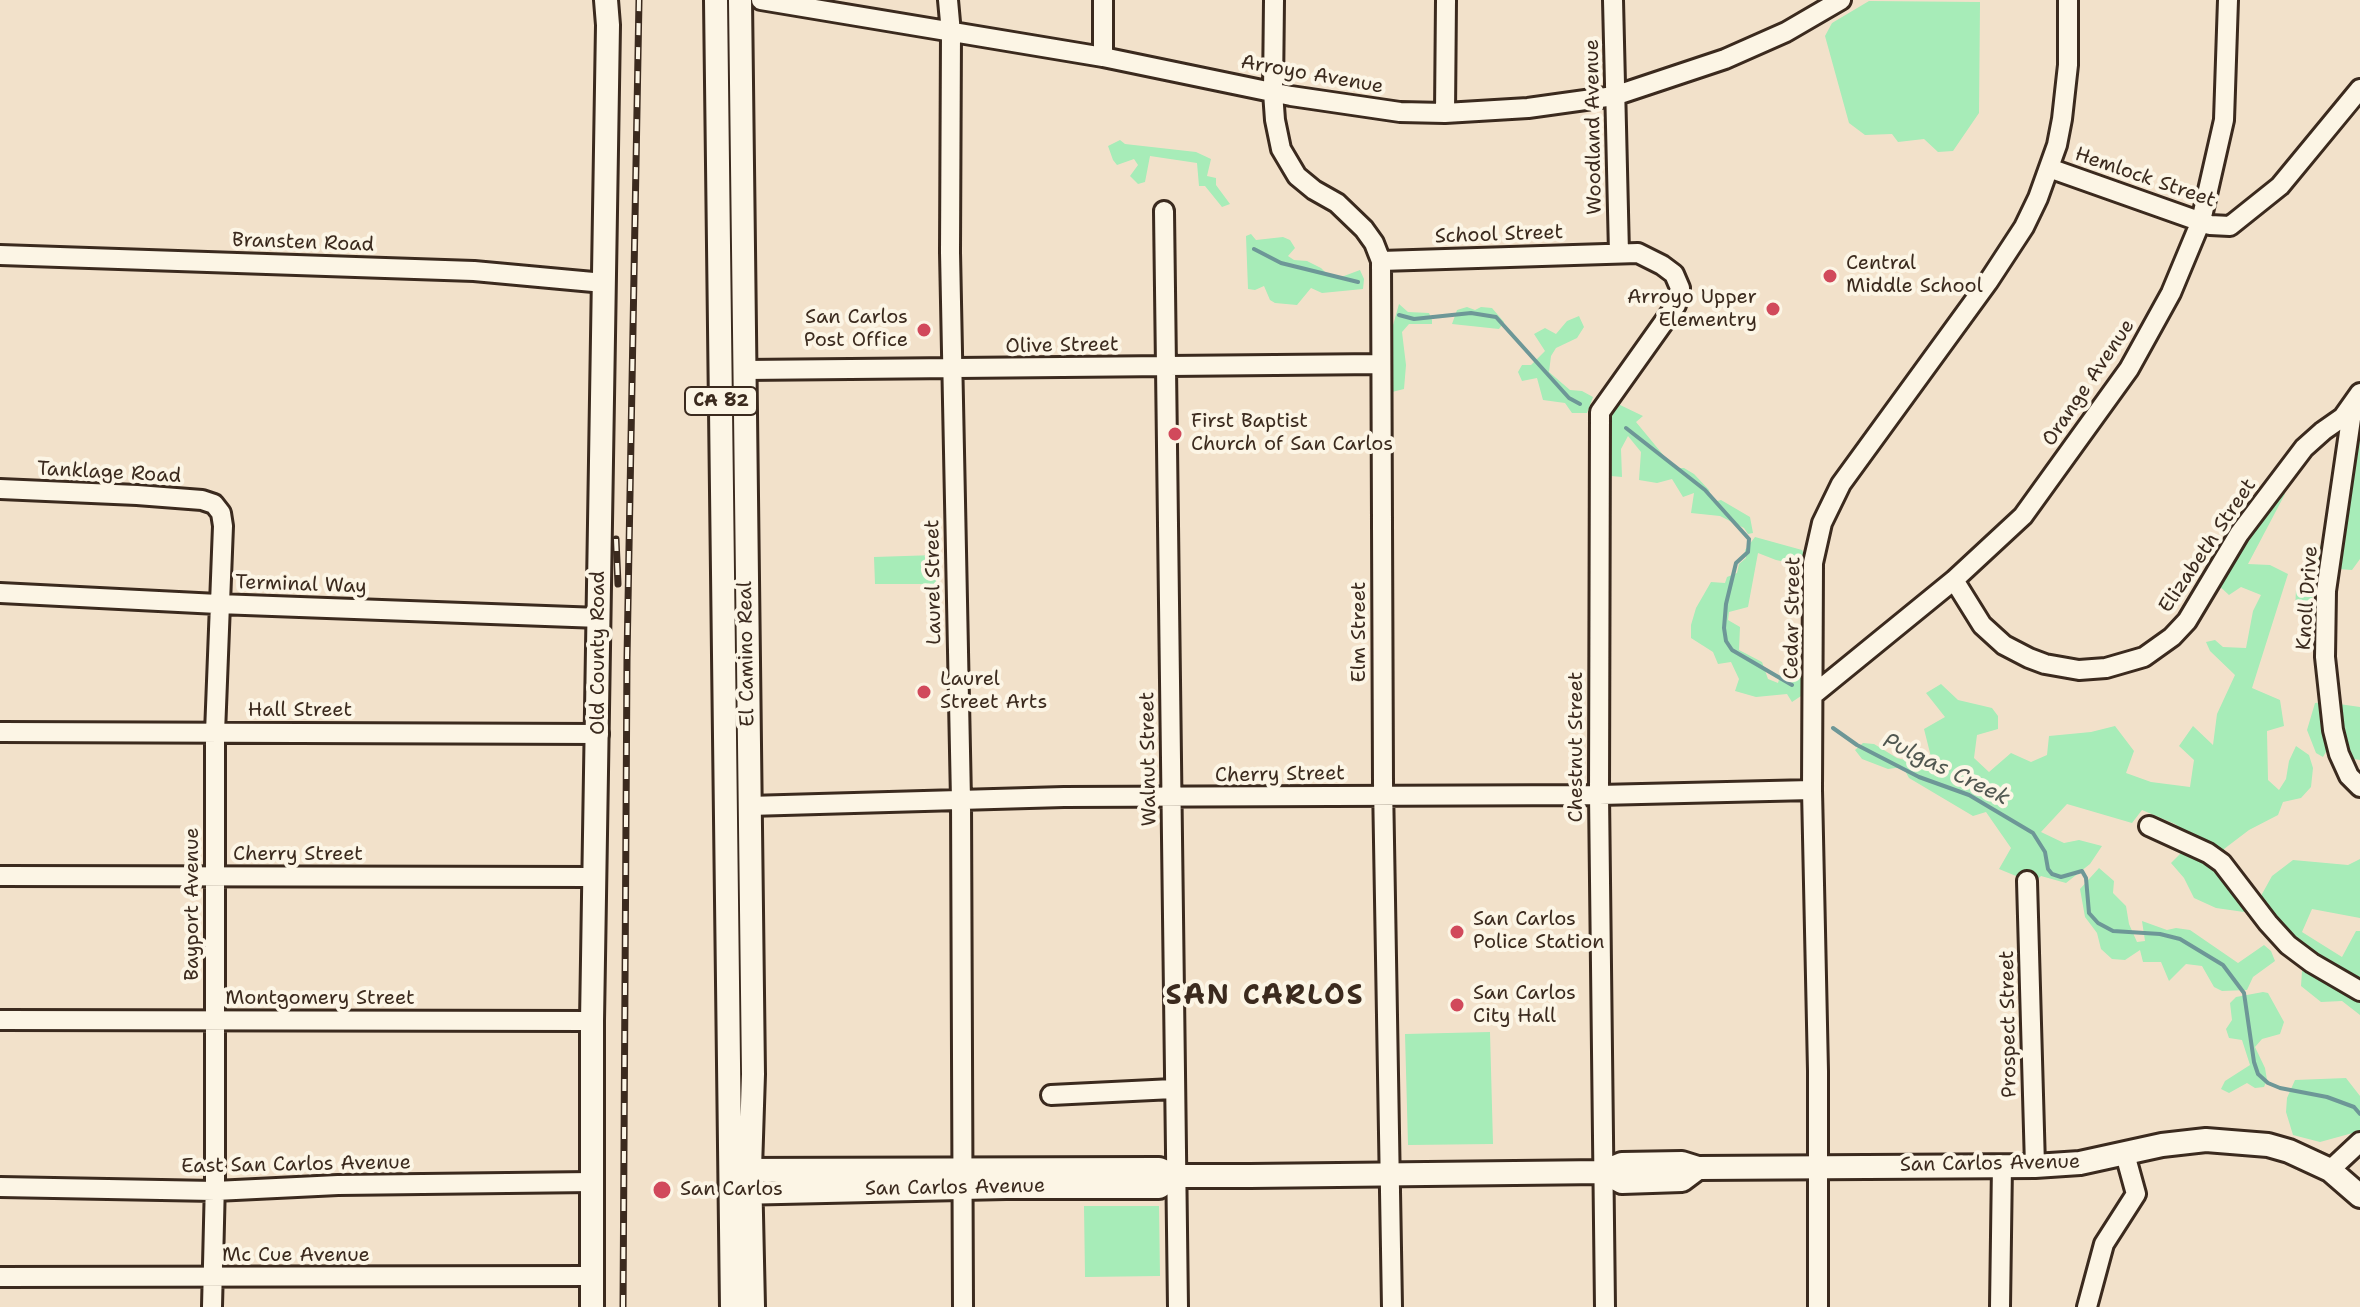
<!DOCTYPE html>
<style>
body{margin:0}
canvas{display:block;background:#f2e1ca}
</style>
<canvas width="2360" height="1307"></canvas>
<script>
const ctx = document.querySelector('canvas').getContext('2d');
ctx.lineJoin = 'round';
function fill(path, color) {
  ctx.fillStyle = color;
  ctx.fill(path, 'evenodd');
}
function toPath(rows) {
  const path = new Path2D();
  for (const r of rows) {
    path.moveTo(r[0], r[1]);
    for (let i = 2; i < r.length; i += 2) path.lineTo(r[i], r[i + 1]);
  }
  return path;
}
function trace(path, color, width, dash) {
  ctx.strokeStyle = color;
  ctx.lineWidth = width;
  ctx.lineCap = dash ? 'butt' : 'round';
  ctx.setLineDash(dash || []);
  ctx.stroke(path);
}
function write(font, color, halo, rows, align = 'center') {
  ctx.font = font + ' "Shantell Sans",sans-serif';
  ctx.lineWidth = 8;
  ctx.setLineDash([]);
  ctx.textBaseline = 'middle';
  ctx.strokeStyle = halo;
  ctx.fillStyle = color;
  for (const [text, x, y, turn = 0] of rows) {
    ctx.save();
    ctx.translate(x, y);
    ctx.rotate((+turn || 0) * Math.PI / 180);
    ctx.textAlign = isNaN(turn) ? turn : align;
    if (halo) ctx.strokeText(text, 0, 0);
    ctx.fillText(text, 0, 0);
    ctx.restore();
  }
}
const green = toPath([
 [1869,1,1980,2,1979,113,1953,151,1938,152,1924,139,1898,142,1892,134,1865,135,1849,123,1825,36,1832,23],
 [1120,140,1125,144,1196,152,1211,159,1207,176,1216,178,1216,185,1230,204,1222,207,1205,186,1199,186,1197,163,1150,156,1145,182,1138,184,1130,176,1138,165,1134,159,1117,165,1113,160,1108,146],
 [1251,234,1256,240,1283,237,1290,240,1295,248,1288,256,1294,260,1307,261,1321,268,1329,276,1344,276,1360,270,1364,279,1363,289,1322,293,1311,288,1297,305,1275,303,1270,300,1264,286,1255,290,1248,289,1246,236],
 [1399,304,1408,312,1429,313,1432,320,1432,324,1409,324,1402,332,1406,365,1404,389,1392,392,1386,385,1390,336],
 [1467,307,1475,310,1481,307,1492,308,1504,322,1499,329,1452,324,1457,310],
 [1579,316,1584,327,1577,338,1556,348,1551,356,1549,372,1570,390,1582,391,1593,397,1587,413,1572,413,1565,403,1543,400,1537,378,1522,381,1518,372,1522,365,1531,365,1545,351,1534,334,1545,328,1556,334,1567,321],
 [1618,404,1643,416,1636,422,1674,468,1684,468,1694,474,1709,490,1713,502,1721,500,1750,517,1753,533,1748,534,1744,528,1720,516,1691,513,1694,493,1683,497,1672,479,1657,483,1639,480,1641,452,1628,436,1621,449,1622,477,1611,476,1611,408],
 [2357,440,2360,441,2360,559,2352,570,2338,569,2319,579,2306,615,2295,611,2296,589,2326,536],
 [2276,491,2285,494,2248,564,2270,565,2288,574,2252,688,2280,700,2284,726,2267,731,2268,780,2279,790,2286,779,2289,761,2296,746,2309,755,2313,768,2311,787,2301,798,2283,802,2278,815,2249,830,2224,849,2228,861,2242,878,2244,912,2216,908,2194,898,2184,878,2171,863,2196,838,2175,824,2142,810,2132,823,2067,804,2041,832,2064,843,2079,840,2102,846,2090,864,2066,883,2041,876,2033,883,1999,869,2011,848,1986,812,1973,816,1909,778,1903,767,1888,769,1862,759,1855,750,1863,743,1874,744,1897,758,1905,760,1913,753,1932,761,1924,729,1945,717,1926,693,1941,684,1958,700,1992,708,1998,716,1998,729,1977,735,1974,758,1989,772,2011,753,2031,762,2047,755,2049,736,2091,732,2115,726,2134,751,2126,773,2151,782,2190,787,2194,760,2179,746,2193,726,2213,745,2217,714,2235,675,2210,651,2206,642,2215,640,2223,647,2246,648,2253,611,2261,595,2241,587,2229,595,2217,584],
 [1755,537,1802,550,1805,556,1802,563,1790,563,1776,560,1758,553,1748,607,1729,612,1728,620,1740,627,1739,650,1762,662,1768,679,1778,683,1783,666,1799,666,1807,678,1807,692,1792,702,1787,694,1756,697,1735,691,1739,679,1731,662,1718,664,1713,652,1691,638,1691,625,1696,608,1711,582,1725,583,1727,577,1737,573,1739,564,1746,558,1745,550],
 [936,555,936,584,875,584,874,557],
 [2325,702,2360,707,2360,760,2354,759,2343,737,2331,743,2323,757,2316,753,2307,730,2315,703],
 [2360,859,2360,918,2312,909,2302,932,2342,957,2356,931,2360,931,2360,1015,2342,1001,2321,1002,2301,986,2302,971,2323,974,2262,905,2262,894,2272,876,2293,860,2348,865],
 [2099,868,2114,881,2113,893,2126,906,2129,924,2137,942,2145,941,2142,921,2167,930,2176,928,2190,930,2238,963,2264,945,2271,951,2275,961,2253,977,2247,990,2222,991,2214,987,2202,966,2186,964,2169,981,2161,962,2143,962,2140,950,2125,960,2112,959,2101,949,2097,933,2085,917,2080,889],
 [2263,992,2268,993,2284,1022,2280,1034,2262,1039,2255,1047,2265,1068,2267,1080,2264,1087,2255,1088,2247,1083,2229,1093,2221,1089,2225,1081,2250,1065,2242,1040,2229,1038,2226,1029,2232,1020,2230,1003,2236,997],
 [1490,1032,1493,1144,1408,1145,1405,1034],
 [2346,1078,2360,1096,2360,1131,2320,1142,2293,1135,2286,1112,2287,1098,2295,1080],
 [1084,1206,1159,1206,1160,1276,1085,1277]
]);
const stream = toPath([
 [1254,249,1281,263,1358,282],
 [1399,315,1414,319,1471,313,1496,317,1569,398,1580,404],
 [1626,428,1705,490,1749,539,1748,552,1736,563,1726,604,1724,628,1726,641,1732,650,1792,685],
 [1833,728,1857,745,1919,777,1969,795,2033,833,2045,852,2048,869,2052,874,2061,877,2082,871,2086,878,2089,913,2098,923,2113,931,2160,934,2180,939,2223,965,2244,993,2254,1062,2258,1074,2268,1083,2280,1088,2327,1097,2354,1107,2360,1114]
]);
const minor = toPath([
 [761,0,1103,57,1291,96,1400,112,1445,113,1528,108,1614,96,1725,59,1786,32,1841,0],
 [948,0,951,33,950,252,961,800,963,1307],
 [1274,0,1273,92,1275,120,1281,149,1297,176,1314,190,1337,203,1364,229,1374,243,1381,261,1383,783,1392,1307],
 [1613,0,1619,253],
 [1103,57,1103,0],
 [1445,113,1446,0],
 [2049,168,2210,225,2230,226,2280,186,2360,89],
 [1164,211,1178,1307],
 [0,255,474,271,604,283],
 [1381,261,1638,253,1662,265,1674,274,1680,288,1676,305,1600,412,1599,795,1605,1307],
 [744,370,1381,364],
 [2353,405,2326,591,2325,657,2333,730,2339,754,2349,776,2360,787],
 [0,489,137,495,202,500,214,504,221,513,223,526,215,733,215,1181,212,1307],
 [1954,580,1982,625,2004,645,2029,658,2045,664,2079,670,2106,668,2144,657,2172,637,2187,621,2239,534,2304,448,2323,431,2343,417,2360,393],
 [0,593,218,604,600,618],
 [1813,695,1954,580,2023,516,2129,369,2171,293,2201,221,2224,120,2228,0],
 [0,732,599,734],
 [749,806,1064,797,1599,795,1812,790],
 [2149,826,2208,853,2222,863,2268,923,2288,945,2312,963,2360,991],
 [0,876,596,877],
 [2027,881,2035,1166],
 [0,1020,592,1021],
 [1051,1095,1173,1089],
 [2330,1170,2360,1142],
 [0,1187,215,1191,338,1185,592,1182],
 [0,1277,592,1276],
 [1818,1307,1818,1071,1812,790,1813,563,1822,523,1841,484,1988,282,2024,227,2038,198,2057,145,2062,119,2068,65,2068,0],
 [2000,1307,2002,1165],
 [2087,1307,2104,1244,2136,1194,2125,1154]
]);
const major = toPath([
 [716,0,732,1307],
 [740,0,753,1074,750,1169,753,1307],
 [731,1170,1159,1169,1176,1176,1250,1176,1603,1172,1622,1164,1682,1163,1698,1168,2035,1166,2080,1163,2162,1145,2206,1140,2268,1145,2289,1151,2330,1170,2360,1196],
 [1603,1172,1622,1182,1682,1180,1698,1168],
 [736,1193,1006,1187,1159,1187,1176,1176],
 [592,1307,592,1021,608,25,606,0]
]);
const rail = toPath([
 [616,539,618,584],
 [623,1307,627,658,639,0]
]);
const markers = [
 [1830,276,8,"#d1495b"],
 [1773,309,8,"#d1495b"],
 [924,330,8,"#d1495b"],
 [1175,434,8,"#d1495b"],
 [924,692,8,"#d1495b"],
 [1457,932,8,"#d1495b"],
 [1457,1005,8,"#d1495b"],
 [662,1190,10,"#d1495b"]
];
const shields = [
 [721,401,72]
];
const shieldNames = [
 ["CA 82",721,401]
];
const streetNames = [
 ["Arroyo Avenue",1312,75,10],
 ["Woodland Avenue",1594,127,-91],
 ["Hemlock Street",2145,178,19],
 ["School Street",1499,235,-2],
 ["Bransten Road",303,243,2],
 ["Olive Street",1062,346,-1],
 ["Orange Avenue",2089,383,-56],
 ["Tanklage Road",109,473,3],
 ["Elizabeth Street",2208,546,-56],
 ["Laurel Street",934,582,-91],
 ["Terminal Way",301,585,2],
 ["Knoll Drive",2308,598,-86],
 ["Cedar Street",1793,618,-89],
 ["Elm Street",1360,632,-90],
 ["Old County Road",599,653,-90],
 ["El Camino Real",747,654,-91],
 ["Hall Street",300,711],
 ["Chestnut Street",1577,747,-90],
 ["Walnut Street",1149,759,-91],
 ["Cherry Street",1280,775,-1],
 ["Cherry Street",298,855],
 ["Bayport Avenue",193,904,-90],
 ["Montgomery Street",320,999],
 ["Prospect Street",2009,1024,-91],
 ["San Carlos Avenue",1990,1164,-1],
 ["East San Carlos Avenue",296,1165,-1],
 ["San Carlos Avenue",955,1188,-1],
 ["Mc Cue Avenue",296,1256]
];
const poiNames = [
 ["Central",1846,264],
 ["Middle School",1846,287],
 ["Arroyo Upper",1757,298,"right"],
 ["Elementry",1757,321,"right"],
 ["San Carlos",908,318,"right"],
 ["Post Office",908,341,"right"],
 ["First Baptist",1191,422],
 ["Church of San Carlos",1191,445],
 ["Laurel",940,680],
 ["Street Arts",940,703],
 ["San Carlos",1473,920],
 ["Police Station",1473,943],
 ["San Carlos",1473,994],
 ["City Hall",1473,1017],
 ["San Carlos",680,1190]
];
const waterNames = [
 ["Pulgas Creek",1946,770,26]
];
const districtNames = [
 ["SAN CARLOS",1265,997]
];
fill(green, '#a7ecb8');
trace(stream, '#6d9797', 4);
trace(minor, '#3b2a1e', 24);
trace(major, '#3b2a1e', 28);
trace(minor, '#fcf5e5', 18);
trace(major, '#fcf5e5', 22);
trace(rail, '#3b2a1e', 7);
trace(rail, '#fcf5e5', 4, [12]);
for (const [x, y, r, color] of markers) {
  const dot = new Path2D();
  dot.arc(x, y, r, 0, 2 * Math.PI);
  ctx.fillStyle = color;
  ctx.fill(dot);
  trace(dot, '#fcf5e5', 3);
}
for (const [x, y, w] of shields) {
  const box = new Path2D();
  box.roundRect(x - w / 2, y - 14, w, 28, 6);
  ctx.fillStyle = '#fcf5e5';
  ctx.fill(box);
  trace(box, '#3b2a1e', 2);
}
write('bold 18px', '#3b2a1e', null, shieldNames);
write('20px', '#3b2a1e', '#fcf5e5', streetNames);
write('20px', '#3b2a1e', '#fcf5e5', poiNames, 'left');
write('italic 22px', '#505750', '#fcf5e5', waterNames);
ctx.letterSpacing = '2px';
write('bold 28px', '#3b2a1e', '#fcf5e5', districtNames);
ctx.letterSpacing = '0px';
</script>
